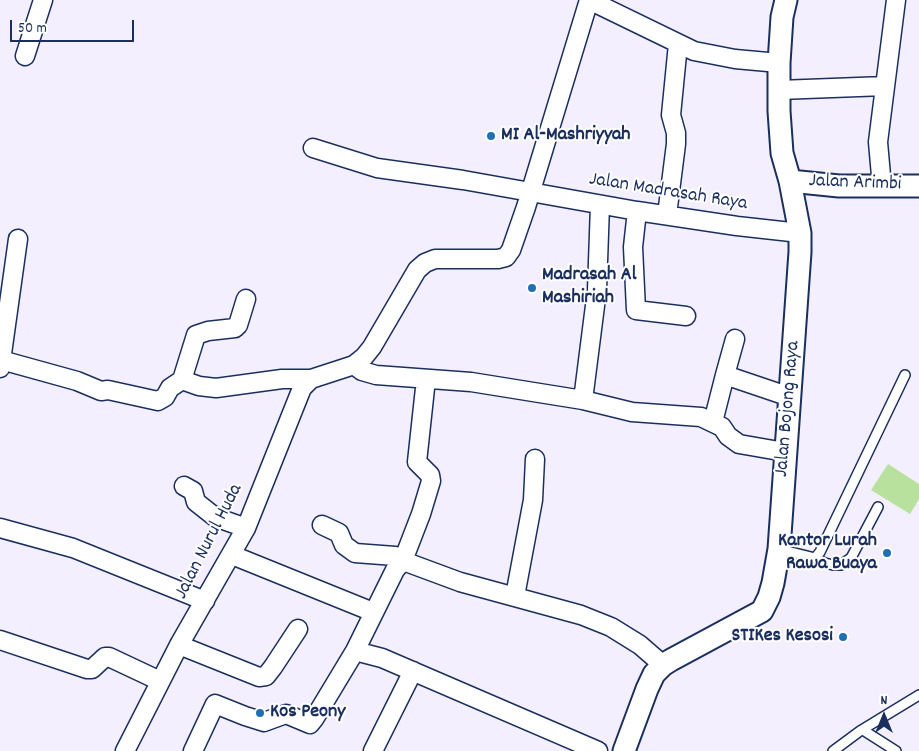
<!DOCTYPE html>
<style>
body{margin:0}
#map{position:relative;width:919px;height:751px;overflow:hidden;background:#f3effe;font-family:Dekko,sans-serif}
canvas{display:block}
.north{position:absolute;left:859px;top:691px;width:50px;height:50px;-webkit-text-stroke:4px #fff;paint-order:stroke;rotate:0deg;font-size:14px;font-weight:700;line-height:20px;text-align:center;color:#1b2f5e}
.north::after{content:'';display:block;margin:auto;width:18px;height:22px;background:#1b2f5e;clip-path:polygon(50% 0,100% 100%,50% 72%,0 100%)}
.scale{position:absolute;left:10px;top:20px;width:124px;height:22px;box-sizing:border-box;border:2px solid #1b2f5e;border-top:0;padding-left:6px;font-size:15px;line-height:18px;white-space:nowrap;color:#1b2f5e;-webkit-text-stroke:4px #fff;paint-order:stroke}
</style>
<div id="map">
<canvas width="919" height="751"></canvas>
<div class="north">N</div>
<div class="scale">50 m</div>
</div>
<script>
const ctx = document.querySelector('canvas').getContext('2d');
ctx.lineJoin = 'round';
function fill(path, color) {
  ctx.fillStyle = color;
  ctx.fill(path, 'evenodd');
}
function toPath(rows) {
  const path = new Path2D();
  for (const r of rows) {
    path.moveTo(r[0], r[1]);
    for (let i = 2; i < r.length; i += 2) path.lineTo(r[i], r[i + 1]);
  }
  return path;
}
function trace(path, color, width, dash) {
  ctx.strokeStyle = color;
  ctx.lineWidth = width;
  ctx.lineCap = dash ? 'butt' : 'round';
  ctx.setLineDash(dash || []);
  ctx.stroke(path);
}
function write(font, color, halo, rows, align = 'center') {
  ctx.font = font + ' Dekko,sans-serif';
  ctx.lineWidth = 4;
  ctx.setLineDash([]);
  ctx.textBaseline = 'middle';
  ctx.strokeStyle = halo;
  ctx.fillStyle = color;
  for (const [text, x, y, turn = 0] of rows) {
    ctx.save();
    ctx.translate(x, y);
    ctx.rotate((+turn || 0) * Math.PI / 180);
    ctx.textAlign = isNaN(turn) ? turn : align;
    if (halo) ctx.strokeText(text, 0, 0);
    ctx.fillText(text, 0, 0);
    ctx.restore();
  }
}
const green = toPath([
 [888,464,919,484,919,499,910,514,871,490]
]);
const service = toPath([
 [779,549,815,558,820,552,905,375],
 [815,558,825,563,833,565,841,565,851,558,878,507],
 [863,730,896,751],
 [833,751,860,731,919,695]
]);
const minor = toPath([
 [589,0,694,51,735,59,779,63],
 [25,56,43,0],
 [779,90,885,86],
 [313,148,377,168,463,180,637,211,737,226,800,233],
 [882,187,878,142,896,0],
 [637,211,633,247,636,310,686,316],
 [667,215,676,144,676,133,671,115,678,44],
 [246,299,238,325,235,328,208,331,196,335,182,380,199,386,216,388,282,379,311,379],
 [1,360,77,381,101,391,108,390,158,401,165,397,170,388,182,380],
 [354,365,362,371,376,375,471,382,583,400,632,412,701,417,722,427,728,436,739,444,785,452],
 [0,368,18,239],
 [725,375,735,339],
 [583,400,597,290,600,205],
 [713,422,725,375,790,397],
 [184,486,193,491,196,502,215,517,246,528],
 [322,525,339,533,344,545,355,553,395,556,404,558],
 [0,528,73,548,205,601],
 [232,555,373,612],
 [406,562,460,582,581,615,611,627,640,645,663,665],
 [515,596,533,500,535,459],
 [0,640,87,669,92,669,105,657,109,657,160,681],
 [179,645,259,677,266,676,273,667,298,629],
 [355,651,395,570,400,564,406,562,404,558,421,514,431,481,430,475,417,462,426,379],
 [125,751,179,645,246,528,302,388,311,379,354,365,364,357,372,347,417,270,425,263,435,259,498,259,506,257,511,250,526,207,589,0],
 [193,751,215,704,245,716,264,722,286,714,310,724,314,719,355,651,382,658,598,751],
 [373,751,413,671]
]);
const tertiary = toPath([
 [790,181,839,186,919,186],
 [624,751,647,689,654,674,663,665,671,660,762,611,769,597,773,583,779,549,800,252,800,233,790,181,782,153,779,111,779,63,782,17,786,0]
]);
const markers = [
 [491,136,5,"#1f6fb2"],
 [532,288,5,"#1f6fb2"],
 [887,553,5,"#1f6fb2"],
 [843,637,5,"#1f6fb2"],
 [260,713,5,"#1f6fb2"]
];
const poiNames = [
 ["MI Al-Mashriyyah",501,136],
 ["Madrasah Al",542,276],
 ["Mashiriah",542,299],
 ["Kantor Lurah",877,542,"right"],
 ["Rawa Buaya",877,565,"right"],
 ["STIKes Kesosi",833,637,"right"],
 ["Kos Peony",270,713]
];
const streetNames = [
 ["Jalan Arimbi",855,184,2],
 ["Jalan Madrasah Raya",668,193,9],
 ["Jalan Bojong Raya",789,409,-85],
 ["Jalan Nurul Huda",210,542,-63]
];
fill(green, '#b8e19d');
trace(service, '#1b2f5e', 12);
trace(minor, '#1b2f5e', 21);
trace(tertiary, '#1b2f5e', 25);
trace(service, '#fff', 9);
trace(minor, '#fff', 18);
trace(tertiary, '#fff', 21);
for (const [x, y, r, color] of markers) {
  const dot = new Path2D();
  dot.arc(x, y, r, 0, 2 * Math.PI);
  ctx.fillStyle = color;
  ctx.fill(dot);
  trace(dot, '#fff', 2);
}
write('bold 20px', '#1b2f5e', '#fff', poiNames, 'left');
write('20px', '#1b2f5e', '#fff', streetNames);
</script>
